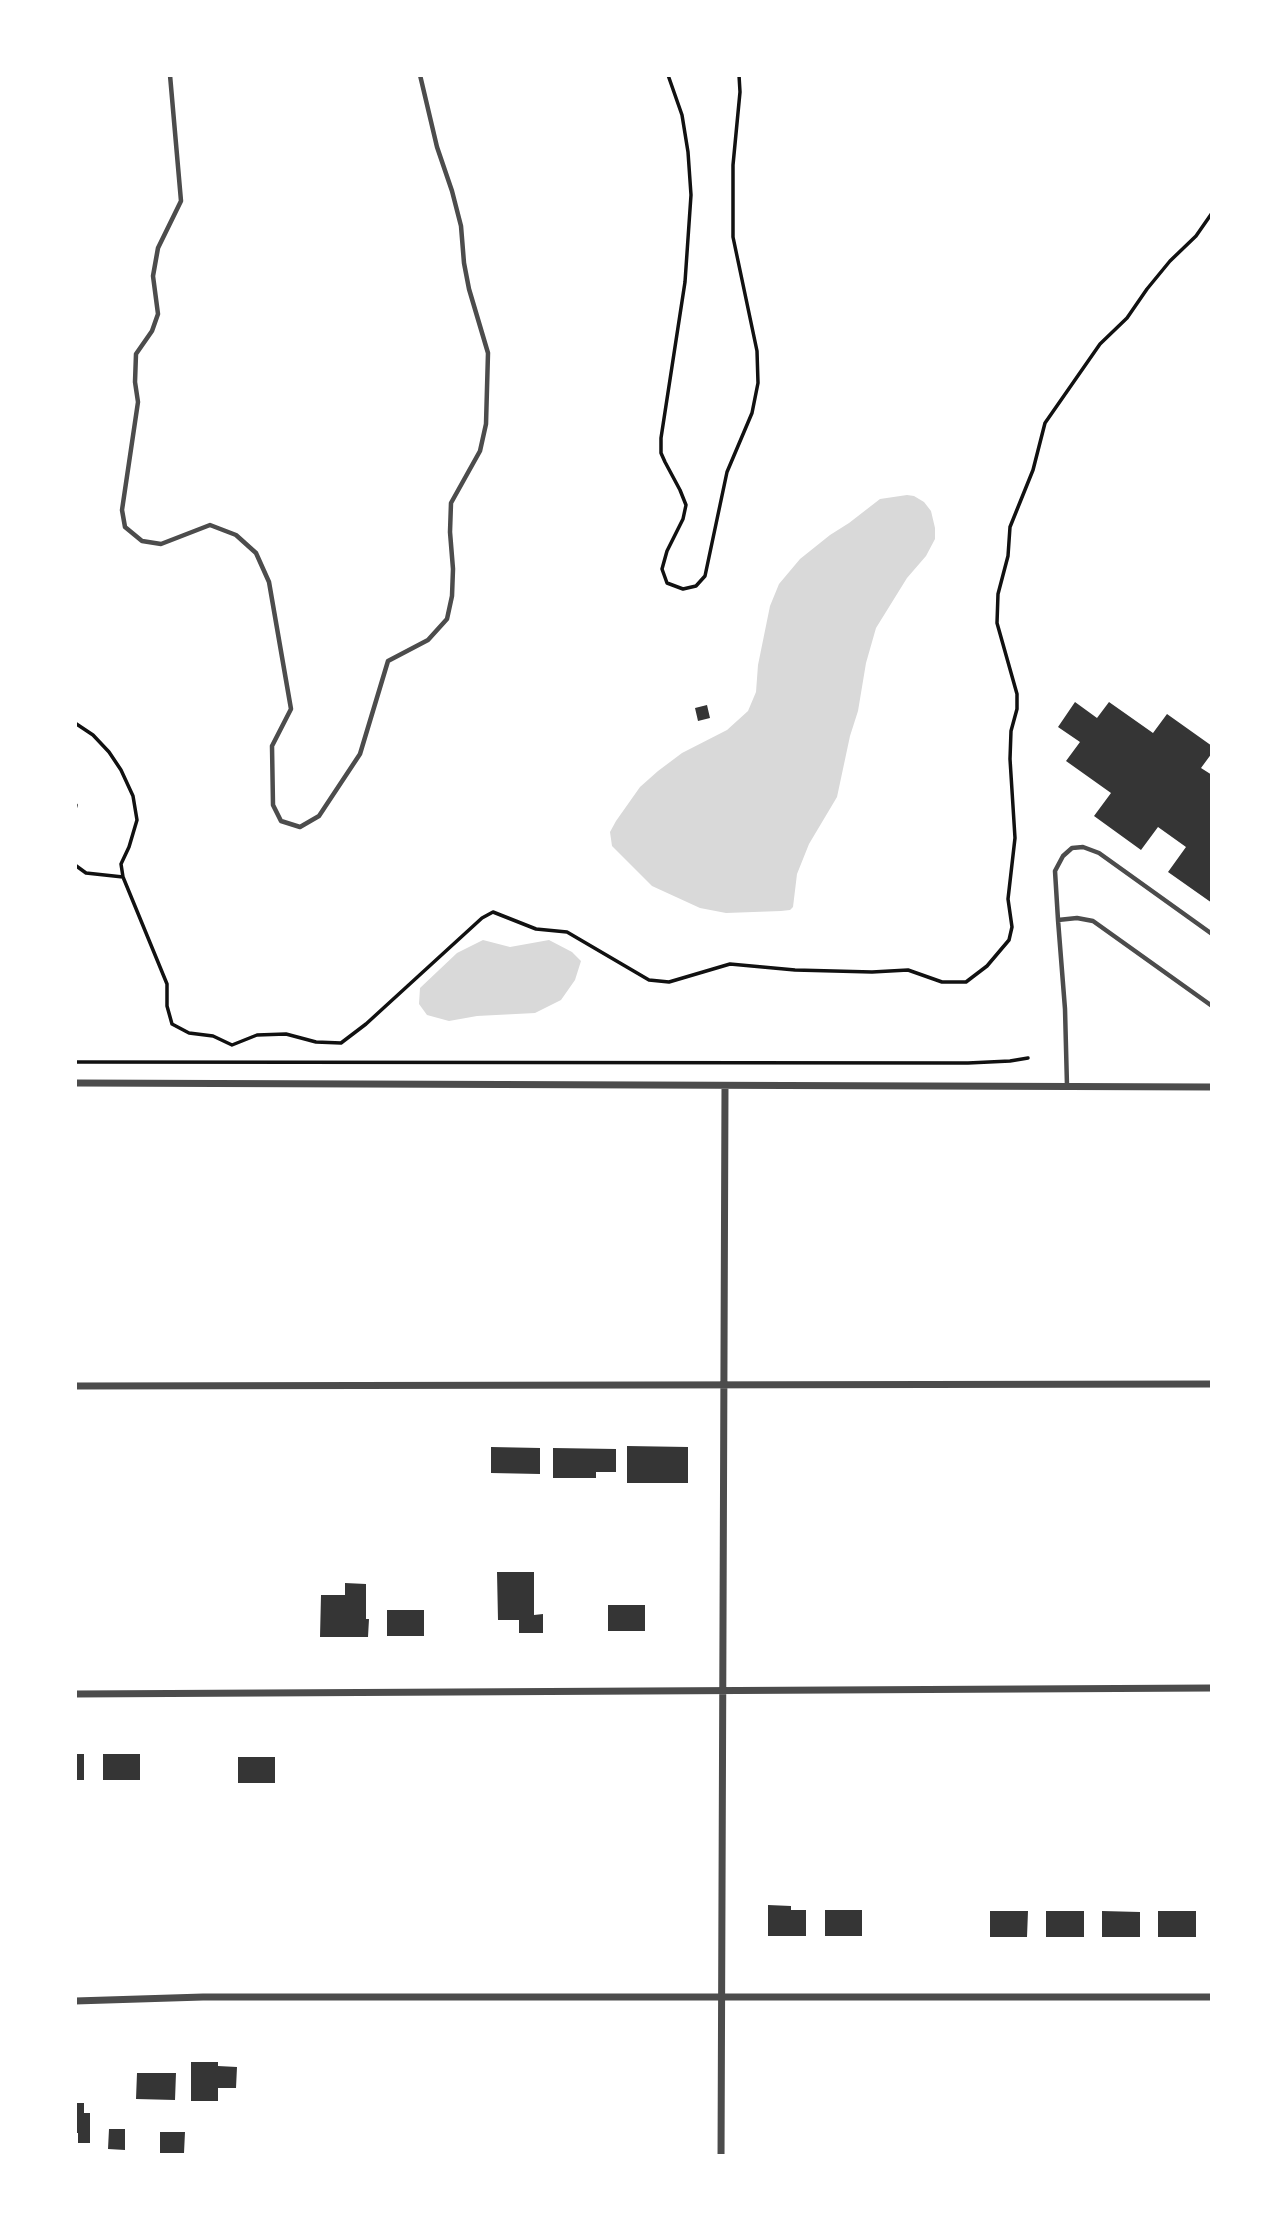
<!DOCTYPE html>
<style>
body{margin:0}
#map{position:relative;width:1287px;height:2231px;overflow:hidden;background:#fff;font-family:"Open Sans",sans-serif}
canvas{display:block}
.frame{position:absolute;inset:0;border:77px solid #fff;pointer-events:none}
</style>
<div id="map">
<canvas width="1287" height="2231"></canvas>
<div class="frame"></div>
</div>
<script>
const ctx = document.querySelector('canvas').getContext('2d');
ctx.lineJoin = 'round';
function fill(path, color) {
  ctx.fillStyle = color;
  ctx.fill(path, 'evenodd');
}
function toPath(rows) {
  const path = new Path2D();
  for (const r of rows) {
    path.moveTo(r[0], r[1]);
    for (let i = 2; i < r.length; i += 2) path.lineTo(r[i], r[i + 1]);
  }
  return path;
}
function trace(path, color, width, dash) {
  ctx.strokeStyle = color;
  ctx.lineWidth = width;
  ctx.lineCap = dash ? 'butt' : 'round';
  ctx.setLineDash(dash || []);
  ctx.stroke(path);
}
const water = toPath([
 [907,495,914,496,924,502,931,511,935,528,935,539,926,556,907,578,876,628,866,663,858,711,850,736,837,797,809,844,797,874,793,907,790,910,781,911,726,913,700,908,652,886,612,846,610,832,616,821,640,787,658,771,682,753,727,730,748,711,756,692,758,665,770,606,779,584,800,559,830,535,849,523,880,499],
 [483,940,510,947,549,940,572,952,581,961,575,980,561,1000,535,1013,477,1016,449,1021,427,1015,419,1004,420,988,457,953]
]);
const building = toPath([
 [1075,702,1097,718,1109,702,1153,733,1167,714,1212,746,1212,753,1201,768,1212,775,1212,903,1168,872,1186,847,1158,827,1141,850,1094,816,1111,793,1066,761,1080,742,1058,727],
 [707,705,710,718,698,721,695,708],
 [627,1446,688,1447,688,1483,627,1483],
 [491,1447,540,1448,540,1474,491,1473],
 [553,1448,616,1449,616,1472,596,1472,596,1478,553,1478],
 [497,1572,534,1572,534,1615,543,1614,543,1633,519,1633,519,1620,498,1620],
 [345,1583,366,1584,366,1619,369,1619,368,1637,320,1637,321,1595,345,1595],
 [608,1605,645,1605,645,1631,608,1631],
 [387,1610,424,1610,424,1636,387,1636],
 [75,1754,84,1754,84,1780,75,1780],
 [103,1754,140,1754,140,1780,103,1780],
 [238,1757,275,1757,275,1783,238,1783],
 [768,1905,791,1906,791,1910,806,1910,806,1936,768,1936],
 [825,1910,862,1910,862,1936,825,1936],
 [990,1911,1028,1911,1027,1937,990,1937],
 [1046,1911,1084,1911,1084,1937,1046,1937],
 [1102,1911,1140,1912,1140,1937,1102,1937],
 [1158,1911,1196,1911,1196,1937,1158,1937],
 [191,2062,218,2062,218,2066,237,2067,236,2088,218,2088,218,2101,191,2101],
 [137,2073,176,2073,175,2100,136,2099],
 [75,2103,84,2103,84,2113,90,2113,90,2143,78,2143,78,2133,75,2133],
 [109,2129,125,2129,125,2150,108,2149],
 [160,2132,185,2132,184,2153,160,2153]
]);
const path = toPath([
 [668,75,682,115,688,152,691,195,685,282,661,438,661,453,665,462,680,490,686,505,683,519,667,551,662,569,667,583,683,589,696,586,705,576,727,472,752,413,758,383,757,351,733,237,733,165,740,92,739,75],
 [75,723,93,735,109,752,121,770,133,796,137,820,129,847,121,864,123,877,167,984,167,1006,172,1024,189,1033,213,1036,232,1045,257,1035,286,1034,316,1042,341,1043,366,1024,482,918,493,912,536,929,567,932,649,980,669,982,730,964,795,970,872,972,908,970,942,982,966,982,987,966,1009,940,1012,927,1008,899,1015,838,1010,759,1011,731,1017,709,1017,694,997,623,998,594,1008,556,1010,527,1033,470,1045,423,1100,344,1127,318,1147,289,1170,261,1196,236,1212,213],
 [75,809,76,805],
 [75,865,86,873,123,877],
 [75,1062,968,1063,1010,1061,1028,1058]
]);
const service = toPath([
 [170,75,181,201,158,248,153,276,158,314,152,331,136,354,135,382,138,402,122,510,125,527,142,541,161,544,210,525,236,535,256,553,269,582,291,709,272,746,273,805,281,821,300,827,319,816,360,754,388,661,428,640,447,619,452,596,453,569,450,532,451,503,480,451,486,424,488,353,469,289,464,263,461,226,452,191,437,147,420,75],
 [1058,920,1055,871,1063,856,1072,848,1083,847,1099,853,1212,934],
 [1067,1086,1065,1009,1058,920,1077,918,1093,921,1212,1006]
]);
const minor = toPath([
 [75,1083,1212,1087],
 [75,1386,1212,1384],
 [75,1694,1212,1688],
 [75,2001,203,1997,1212,1997],
 [721,2156,725,1086]
]);
fill(water, '#d9d9d9');
fill(building, '#353535');
trace(path, '#111', 3.5);
trace(service, '#4c4c4c', 4.5);
trace(minor, '#4c4c4c', 7);
</script>
